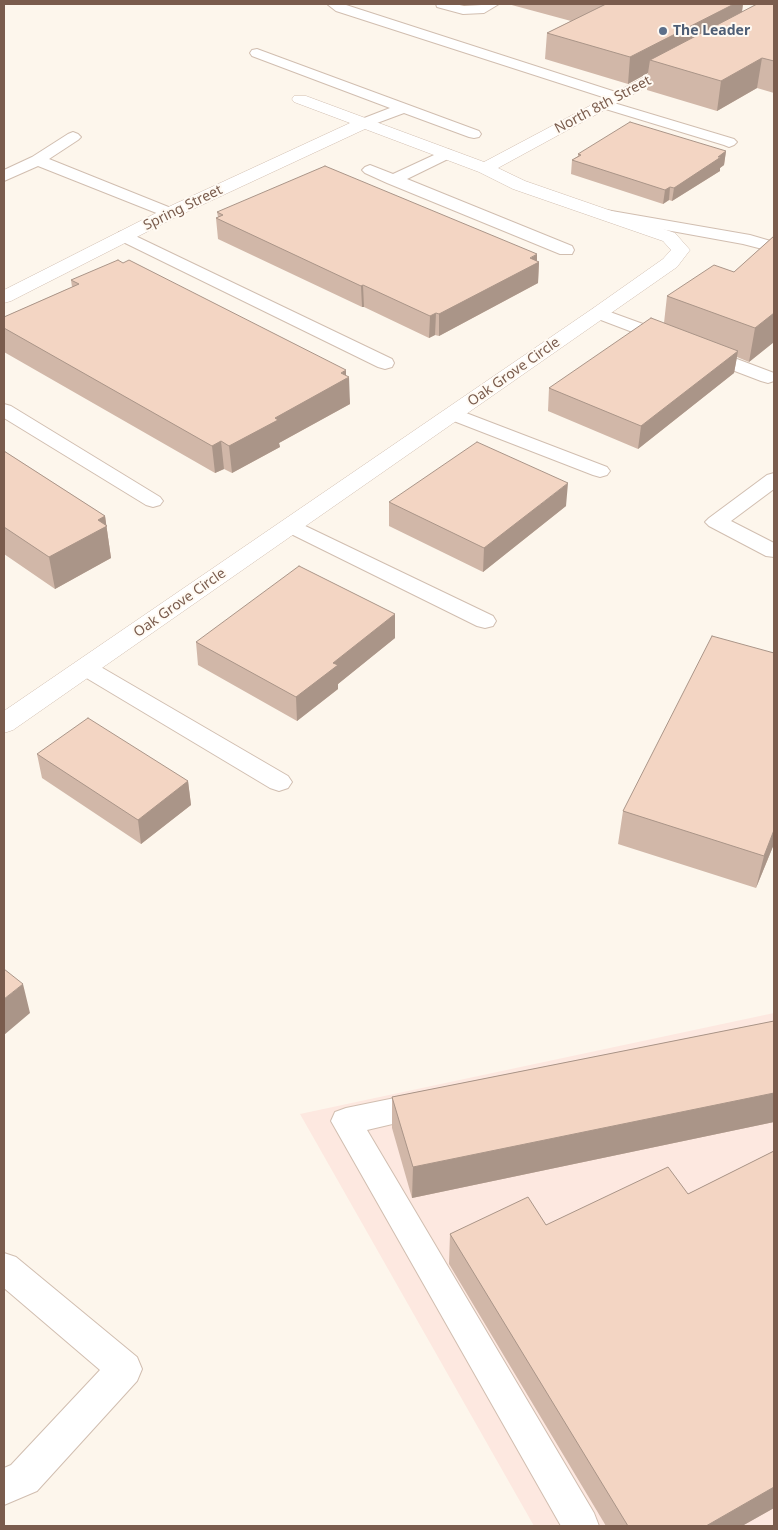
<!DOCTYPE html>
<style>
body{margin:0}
#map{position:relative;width:778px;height:1530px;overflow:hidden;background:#fdf6ec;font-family:"Noto Sans",sans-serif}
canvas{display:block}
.frame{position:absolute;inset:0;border:5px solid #7a5c4d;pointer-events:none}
</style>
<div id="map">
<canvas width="778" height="1530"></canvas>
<div class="frame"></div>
</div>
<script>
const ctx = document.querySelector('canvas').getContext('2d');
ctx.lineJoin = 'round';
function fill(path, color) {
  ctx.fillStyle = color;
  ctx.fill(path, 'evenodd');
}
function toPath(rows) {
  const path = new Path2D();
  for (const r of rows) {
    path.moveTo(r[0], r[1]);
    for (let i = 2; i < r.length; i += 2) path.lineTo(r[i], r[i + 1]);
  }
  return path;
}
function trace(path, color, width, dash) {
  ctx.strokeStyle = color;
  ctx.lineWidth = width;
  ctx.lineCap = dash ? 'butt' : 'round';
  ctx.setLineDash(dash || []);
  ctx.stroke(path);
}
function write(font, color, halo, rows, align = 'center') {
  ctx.font = font + ' "Noto Sans",sans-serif';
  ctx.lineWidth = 4;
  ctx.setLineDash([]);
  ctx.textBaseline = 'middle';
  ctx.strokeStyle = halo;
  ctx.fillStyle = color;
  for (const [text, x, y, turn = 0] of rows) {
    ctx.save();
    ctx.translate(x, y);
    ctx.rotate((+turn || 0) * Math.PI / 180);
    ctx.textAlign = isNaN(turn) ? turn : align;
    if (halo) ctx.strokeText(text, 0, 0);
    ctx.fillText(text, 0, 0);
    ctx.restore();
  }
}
const commercial = toPath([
 [774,1013,774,1526,534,1526,300,1114]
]);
const service = toPath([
 [327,4,343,4,622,94,624,97,622,100,612,100,336,11,327,4],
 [436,4,455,4,464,6,499,4,484,13,463,14,437,7,436,4],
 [257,49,479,131,481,134,479,137,474,138,469,137,404,113,369,126,359,126,357,123,359,120,390,108,252,56,250,53,252,50,257,49],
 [604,100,734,139,737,142,734,145,729,147,724,145,599,107,597,104,599,101,604,100],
 [73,132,78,134,81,137,78,140,49,159,176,210,178,213,176,216,164,216,38,166,4,181,4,170,32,157,68,134,73,132],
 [447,149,452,151,455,154,452,157,407,179,572,246,574,250,572,254,560,254,387,183,365,173,362,170,365,167,370,165,393,174,447,149],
 [606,210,750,235,774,242,774,252,743,244,600,218,598,215,600,212,606,210],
 [125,231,392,359,394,363,392,367,385,369,378,367,119,240,117,236,119,232,125,231],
 [599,308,676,336,679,340,676,344,670,345,664,344,593,317,590,313,593,309,599,308],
 [705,347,774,373,774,381,768,383,761,381,698,357,696,353,698,349,705,347],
 [4,404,11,406,160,497,163,501,160,505,153,507,146,505,4,418,4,404],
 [453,408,607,467,610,471,607,475,600,477,593,475,446,418,443,414,446,410,453,408],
 [774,473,774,489,731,521,774,543,774,557,766,556,709,526,705,522,709,518,767,475,774,473],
 [290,520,297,522,493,616,496,621,493,626,485,628,477,626,283,530,279,526,283,522,290,520],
 [86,660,94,663,288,776,292,782,288,788,279,791,270,788,78,673,74,668,78,663,86,660],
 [424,1092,435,1096,439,1105,435,1114,367,1130,594,1513,599,1526,561,1526,331,1121,335,1112,346,1108,424,1092],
 [4,1253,16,1257,137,1357,142,1369,137,1381,37,1491,4,1505,4,1468,11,1465,100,1370,4,1288,4,1253]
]);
const minor = toPath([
 [680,58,685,60,688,63,685,66,498,168,525,181,675,233,690,250,677,267,13,730,4,733,4,711,592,309,663,259,671,250,663,241,513,189,479,172,365,129,176,217,11,301,4,303,4,290,164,209,350,123,294,102,292,99,294,96,306,96,484,162,680,58]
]);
const wall = toPath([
 [508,4,743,4,742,12,774,4,774,93,757,88,717,111,647,90,648,73,628,84,545,59,547,33,571,21],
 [726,151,724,165,720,168,720,171,672,201,669,200,663,204,571,174,572,160,578,156,578,154],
 [217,212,537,261,539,262,538,283,439,336,435,335,429,338,364,307,362,307,218,239,216,218,218,217],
 [774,236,774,342,749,362,737,357,734,373,638,449,548,411,549,388,664,323,667,296,734,272],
 [71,280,346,376,350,404,279,443,280,447,232,473,224,469,215,473,4,352,4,317,72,287],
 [4,451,105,516,111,558,55,589,4,554],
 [389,502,566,506,483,572,389,526],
 [395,614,395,638,338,684,338,689,297,721,198,665,196,642],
 [774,653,774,844,756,888,618,844,623,811],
 [37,754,188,781,191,805,141,844,42,778],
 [774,1021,774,1122,412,1198,392,1128,392,1097],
 [774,1151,774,1508,742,1526,606,1526,449,1264,450,1234,546,1225,688,1194]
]);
const shadedWall = toPath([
 [734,4,743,4,740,25,650,60,648,73,628,84,630,57],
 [762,58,757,88,717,111,721,81],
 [726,151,724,165,720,168,720,171,672,201,674,188],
 [670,187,669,200,663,204,665,190],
 [537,254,537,263,539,262,538,283,439,336,439,314],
 [363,285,364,307,362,307,361,286],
 [436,313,435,335,429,338,430,316],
 [774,313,774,342,749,362,755,328],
 [738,351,734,373,638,449,641,426],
 [346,370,346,379,349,377,350,404,279,443,280,447,232,473,229,446,275,418,341,373],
 [221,441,224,469,215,473,212,446],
 [568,483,566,506,483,572,484,548],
 [105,516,111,558,55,589,49,557,98,520],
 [395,614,395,638,338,684,338,689,297,721,296,697,333,663],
 [188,781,191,805,141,844,138,820],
 [774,830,774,844,756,888,764,856],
 [23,984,30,1013,4,1035,4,999],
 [774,1093,774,1122,412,1198,413,1167],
 [774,1487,774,1508,742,1526,706,1526]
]);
const building = toPath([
 [604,4,734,4,630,57,547,33,606,4,604,4],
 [757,4,774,4,774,61,762,58,721,81,650,60,757,4],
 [630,122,726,151,718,157,721,157,674,188,670,187,665,190,572,160,581,155,578,154,630,122],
 [325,166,537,254,530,258,539,262,439,314,436,313,430,316,363,285,361,286,216,218,223,215,217,212,325,166],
 [774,236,774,313,755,328,667,296,714,265,734,272,774,236],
 [118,260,123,263,129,260,346,370,341,373,349,377,275,418,278,420,229,446,221,441,212,446,4,328,4,317,79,284,71,280,118,260],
 [651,318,738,351,641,426,549,388,651,318],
 [477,442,568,483,484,548,389,502,477,442],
 [4,451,105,516,98,520,107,526,49,557,4,527,4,451],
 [299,566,395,614,333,663,338,665,296,697,196,642,299,566],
 [712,636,774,653,774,830,764,856,623,811,712,636],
 [88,718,188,781,138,820,37,754,88,718],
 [4,969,23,984,4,999,4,969],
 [774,1021,774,1093,413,1167,392,1097,774,1021],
 [774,1151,774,1487,706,1526,628,1526,450,1234,528,1197,546,1225,668,1167,688,1194,774,1151]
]);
const markers = [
 [663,31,5,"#5c6f8a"]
];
const farServicenames = [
 ["The Leader",673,31]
];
const farStreetnames = [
 ["North 8th Street",603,105,-28],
 ["Spring Street",183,208,-26],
 ["Oak Grove Circle",514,372,-35],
 ["Oak Grove Circle",180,603,-35]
];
fill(commercial, '#fde8e0');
trace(service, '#d1beb0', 2);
trace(minor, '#d1beb0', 1);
fill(service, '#fff');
fill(minor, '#fff');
fill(wall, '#d1b7a8');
fill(shadedWall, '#aa9588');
fill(building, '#f3d5c3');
trace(building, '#aa9588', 1);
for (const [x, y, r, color] of markers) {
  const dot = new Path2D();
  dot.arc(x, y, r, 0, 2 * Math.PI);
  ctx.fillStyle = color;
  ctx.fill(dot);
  trace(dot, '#fffaf3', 2);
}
write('bold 14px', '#4e5e75', '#fffaf3', farServicenames, 'left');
write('14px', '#7a5c4d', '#fffaf3', farStreetnames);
</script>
